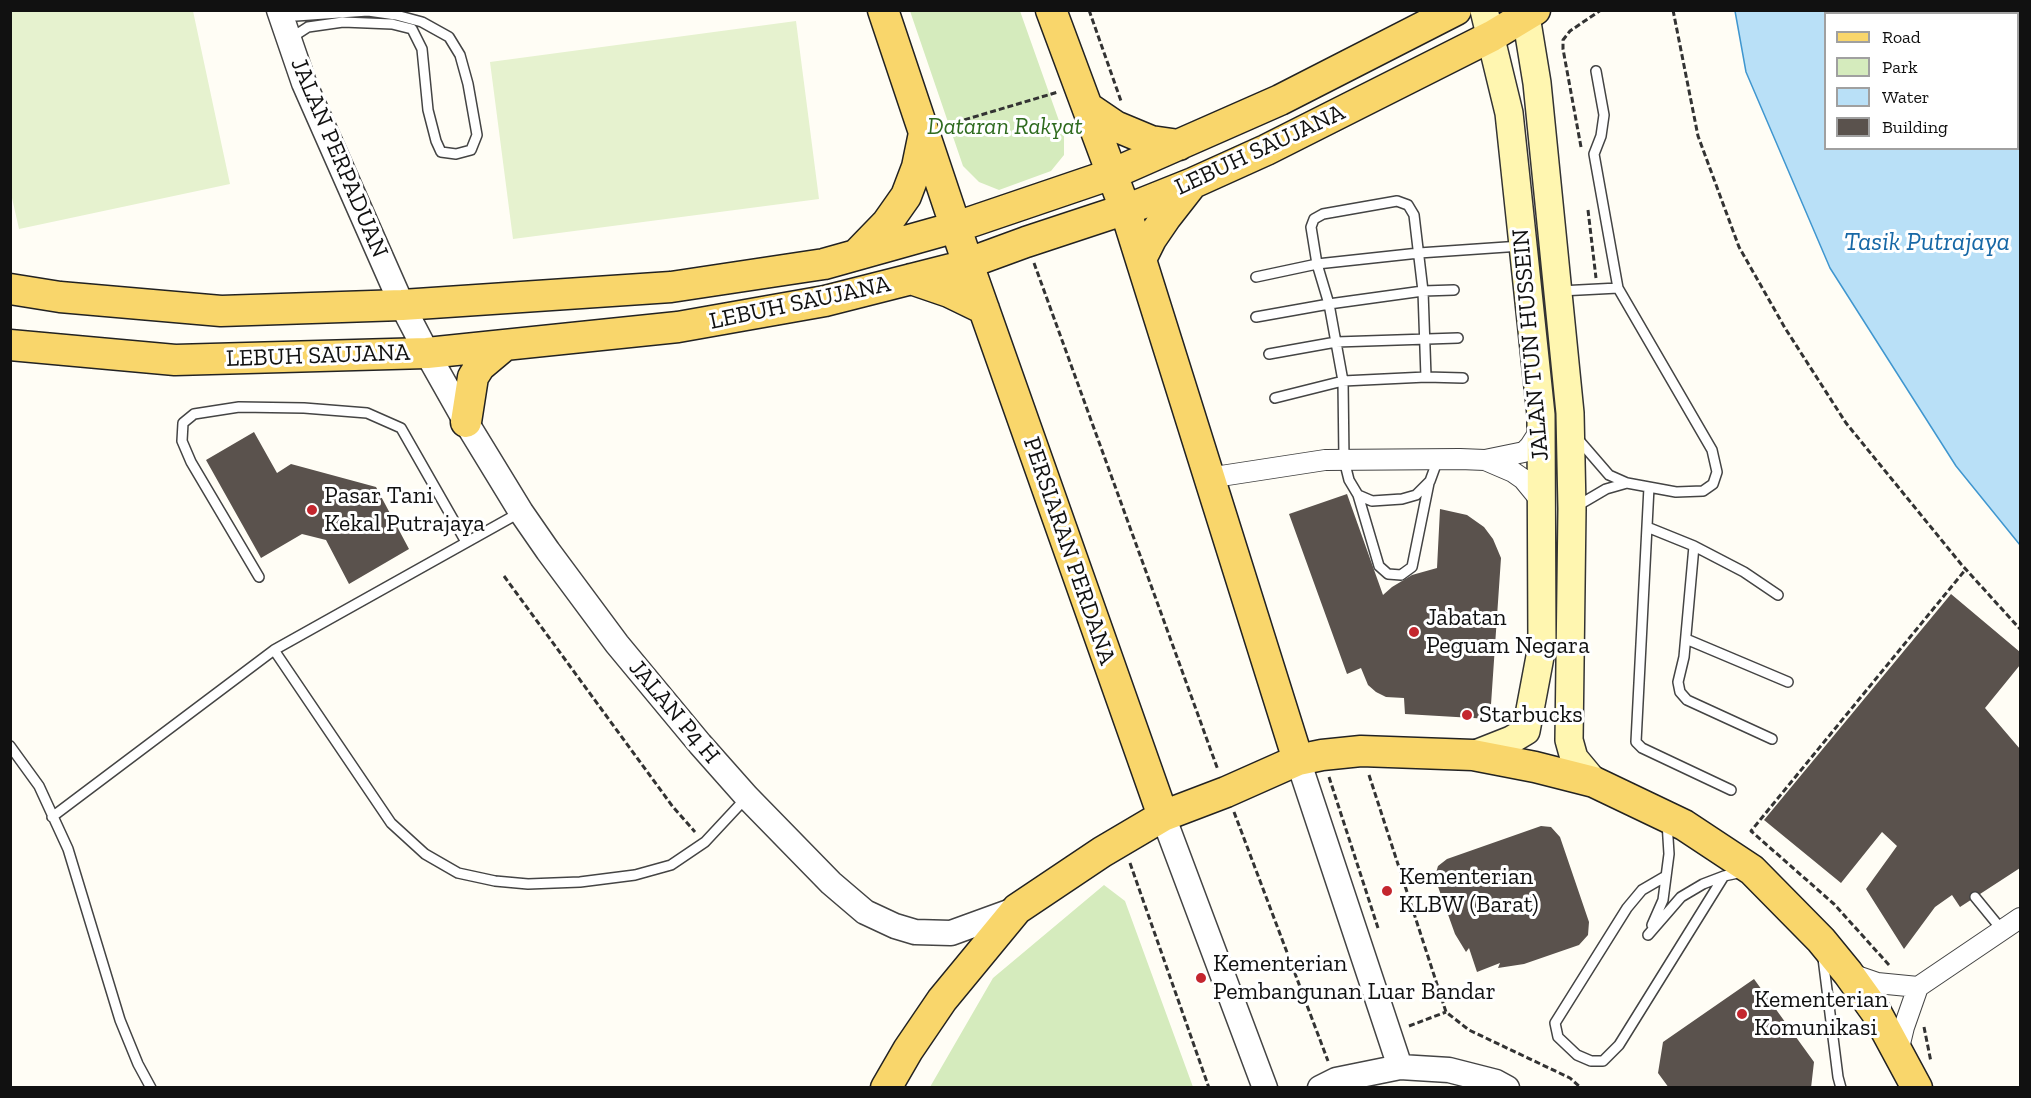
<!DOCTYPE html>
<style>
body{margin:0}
#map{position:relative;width:2031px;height:1098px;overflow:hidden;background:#fffdf5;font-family:"Zilla Slab",serif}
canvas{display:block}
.frame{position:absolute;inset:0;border:12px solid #111;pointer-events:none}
.legend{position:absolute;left:1824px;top:12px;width:195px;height:138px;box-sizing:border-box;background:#fff;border:2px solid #a0a0a0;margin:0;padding:8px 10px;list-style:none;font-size:18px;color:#111}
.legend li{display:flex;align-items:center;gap:12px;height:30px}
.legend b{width:30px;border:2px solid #a0a0a0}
</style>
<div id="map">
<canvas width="2031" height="1098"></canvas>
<div class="frame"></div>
<ul class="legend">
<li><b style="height:8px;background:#f9d66b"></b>Road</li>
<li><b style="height:16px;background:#d5ebbd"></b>Park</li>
<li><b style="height:16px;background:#b9e0f7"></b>Water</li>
<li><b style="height:16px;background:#5a524d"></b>Building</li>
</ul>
</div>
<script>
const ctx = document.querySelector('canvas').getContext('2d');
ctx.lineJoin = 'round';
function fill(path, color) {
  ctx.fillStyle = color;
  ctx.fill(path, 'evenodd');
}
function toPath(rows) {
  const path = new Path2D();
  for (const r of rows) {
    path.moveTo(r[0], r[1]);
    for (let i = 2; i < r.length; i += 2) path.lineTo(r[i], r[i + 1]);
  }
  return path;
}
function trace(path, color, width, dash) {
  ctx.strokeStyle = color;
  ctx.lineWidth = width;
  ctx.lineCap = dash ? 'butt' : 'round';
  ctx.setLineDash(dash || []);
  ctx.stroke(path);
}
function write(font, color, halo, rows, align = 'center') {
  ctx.font = font + ' "Zilla Slab",serif';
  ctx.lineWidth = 6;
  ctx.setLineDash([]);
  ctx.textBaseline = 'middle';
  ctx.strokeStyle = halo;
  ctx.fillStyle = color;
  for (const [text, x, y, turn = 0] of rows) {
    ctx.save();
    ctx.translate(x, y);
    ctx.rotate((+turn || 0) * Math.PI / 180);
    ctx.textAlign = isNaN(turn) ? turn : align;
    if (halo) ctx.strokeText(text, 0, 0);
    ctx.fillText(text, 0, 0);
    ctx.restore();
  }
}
const green = toPath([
 [910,11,1020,11,1064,135,1064,155,1051,171,999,190,979,182,963,166],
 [1104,885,1125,901,1193,1087,930,1087,993,978]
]);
const pitch = toPath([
 [10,11,193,11,230,184,19,229,10,189],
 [796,21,819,199,513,239,490,62]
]);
const water = toPath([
 [1735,11,1978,11,1979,13,1826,14,1826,148,2018,148,2018,126,2020,131,2020,545,1956,466,1830,268,1746,72,1735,11]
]);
const building = toPath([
 [254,432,277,473,291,464,376,487,409,549,349,584,326,540,302,534,261,558,206,460],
 [1347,494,1383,595,1392,587,1412,575,1437,568,1440,509,1467,515,1484,527,1493,539,1501,558,1490,719,1405,714,1404,698,1386,697,1376,692,1368,685,1361,668,1347,674,1289,514],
 [1951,594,2020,652,2020,665,1985,708,2020,749,2020,868,1960,907,1952,895,1935,907,1904,949,1866,889,1897,846,1882,832,1841,883,1764,820],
 [1541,826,1551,827,1560,837,1589,922,1588,935,1579,945,1524,964,1498,968,1500,963,1477,972,1469,948,1466,952,1455,934,1436,881,1435,876,1438,866,1447,859],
 [1754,979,1814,1062,1811,1088,1669,1088,1658,1073,1663,1042]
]);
const path = toPath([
 [1089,10,1121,101],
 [1673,10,1698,136,1739,247,1785,328,1846,423,1961,564,2020,629],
 [947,125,1058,92],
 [1581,147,1563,49,1563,40,1570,31,1601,10],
 [1588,210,1596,278],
 [1034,263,1218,770],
 [504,576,673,807,695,832],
 [1369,775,1446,1012,1469,1030,1570,1078,1581,1088],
 [1329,777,1378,928],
 [1234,812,1328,1061],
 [1130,863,1209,1088],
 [1889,965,1834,904,1751,831,1966,569],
 [1409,1026,1446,1012],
 [1924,1027,1931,1062]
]);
const service = toPath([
 [289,10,296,16,368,11,396,15,422,22,449,37,460,55,468,84,477,135,471,150,456,154,441,152,436,141,428,110,422,49,412,29,392,24,343,22,308,27,291,38],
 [1256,277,1317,264,1419,253,1521,246],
 [1560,291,1618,288],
 [1256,317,1329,304,1423,291,1454,290],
 [1269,354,1336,342,1458,338],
 [1426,377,1423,291,1414,215,1408,205,1397,201,1323,214,1314,219,1311,227,1317,264,1329,304,1343,381,1344,460,1349,480,1358,495,1372,501,1402,499,1416,495,1430,481,1438,459],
 [1275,398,1343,381,1426,377,1463,378],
 [1577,438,1609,475,1627,483,1676,492,1703,491,1713,484,1717,472,1712,450,1618,288,1594,154,1601,136,1604,115,1596,71],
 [1649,487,1636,742,1642,748,1731,790],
 [1358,495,1379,566,1388,574,1401,575,1412,567,1429,483],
 [1577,506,1606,489,1627,483],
 [1647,527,1694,546,1684,657,1678,682,1680,692,1687,700,1772,739],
 [1694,546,1744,572,1778,595],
 [259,577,191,462,182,441,183,423,194,414,239,407,304,408,367,413,401,428,466,542],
 [1686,639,1788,682],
 [274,650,391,823,425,854,458,873,495,881,528,884,580,882,635,875,671,865,705,842,746,798],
 [10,746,39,786,68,849,120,1020,138,1064,151,1088],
 [52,817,274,650,519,513],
 [1666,876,1642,890,1627,908,1555,1023,1558,1037,1577,1055,1591,1061,1603,1061,1619,1045,1724,876],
 [1975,897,2002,930],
 [1652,925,1663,900,1669,854,1667,822],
 [1648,935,1681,897,1703,884,1724,876,1743,872],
 [1823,958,1838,1077,1841,1088]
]);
const minor = toPath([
 [1485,460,1513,472,1523,479,1541,501],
 [1208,478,1325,460,1460,459,1485,460,1524,452,1530,446,1541,429],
 [1848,973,1877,983,1918,987,2020,918],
 [1898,1052,1904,1027,1918,987]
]);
const tertiary = toPath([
 [279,10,304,83,402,305,427,353,466,422,521,512,548,551,617,644,700,744,747,797,831,883,865,912,895,926,915,932,951,933,1017,909],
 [1298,760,1400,1067],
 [1163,816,1265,1088],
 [1320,1088,1336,1080,1400,1067,1449,1070,1496,1082,1507,1088]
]);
const secondary = toPath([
 [1525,10,1537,83,1570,413,1572,509,1569,740,1574,758,1594,782],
 [1473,755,1511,740,1526,731,1542,646,1541,415,1509,113,1484,10]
]);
const primary = toPath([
 [883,10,968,264,1163,816],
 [1051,10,1125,209,1298,760],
 [1087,107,1115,126,1151,141,1179,145],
 [856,255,887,223,906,196,917,167,924,133],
 [1141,259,1151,239,1166,217,1191,185],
 [911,279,949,292,984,309],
 [10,289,60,297,221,311,402,305,671,287,824,264,956,227,1112,174,1280,100,1456,10],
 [10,345,175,360,427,353,678,327,825,301,955,268,1026,242,1138,205,1193,183,1266,150,1492,36,1535,10],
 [466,422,473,377,480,366,505,345],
 [886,1088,908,1050,942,1000,1017,909,1102,852,1163,816,1226,792,1298,760,1322,755,1361,751,1473,755,1535,767,1594,782,1684,825,1752,870,1821,940,1848,973,1876,1012,1917,1088]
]);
const markers = [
 [312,510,6,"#c4262e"],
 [1414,632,6,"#c4262e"],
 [1467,715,6,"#c4262e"],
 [1387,891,6,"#c4262e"],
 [1201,978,6,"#c4262e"],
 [1742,1014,6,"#c4262e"]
];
const parkNames = [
 ["Dataran Rakyat",1005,127]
];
const streetNames = [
 ["LEBUH SAUJANA",1260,150,-25],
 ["JALAN PERPADUAN",339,158,67],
 ["LEBUH SAUJANA",800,303,-12],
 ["JALAN TUN HUSSEIN",1531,345,-95],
 ["LEBUH SAUJANA",318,356,-2],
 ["PERSIARAN PERDANA",1069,551,71],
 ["JALAN P4 H",674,712,50]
];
const poiNames = [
 ["Pasar Tani",324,496],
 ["Kekal Putrajaya",324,524],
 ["Jabatan",1426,618],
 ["Peguam Negara",1426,646],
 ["Starbucks",1479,715],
 ["Kementerian",1399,877],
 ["KLBW (Barat)",1399,905],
 ["Kementerian",1213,964],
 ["Pembangunan Luar Bandar",1213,992],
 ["Kementerian",1754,1000],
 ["Komunikasi",1754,1028]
];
const waterNames = [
 ["Tasik Putrajaya",1927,243]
];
fill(green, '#d5ebbd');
fill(pitch, '#e6f2cf');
fill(water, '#b9e0f7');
trace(water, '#3f96cf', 1.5);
fill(building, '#5a524d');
trace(service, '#444', 12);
trace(minor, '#444', 22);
trace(tertiary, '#444', 27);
trace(secondary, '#333', 30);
trace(primary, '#222', 33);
trace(path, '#333', 3, [6, 3]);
trace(service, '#fff', 9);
trace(minor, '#fff', 20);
trace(tertiary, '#fff', 24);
trace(secondary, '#fff6b0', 27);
trace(primary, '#f9d66b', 30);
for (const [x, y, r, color] of markers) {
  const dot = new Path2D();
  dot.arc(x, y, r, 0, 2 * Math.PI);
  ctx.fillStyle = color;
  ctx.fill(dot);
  trace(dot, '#fff', 2);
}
write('italic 24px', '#2f6b1f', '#fff', parkNames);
write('24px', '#111', '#fff', streetNames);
write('24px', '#111', '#fff', poiNames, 'left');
write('italic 26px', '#1768a6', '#fff', waterNames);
</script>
